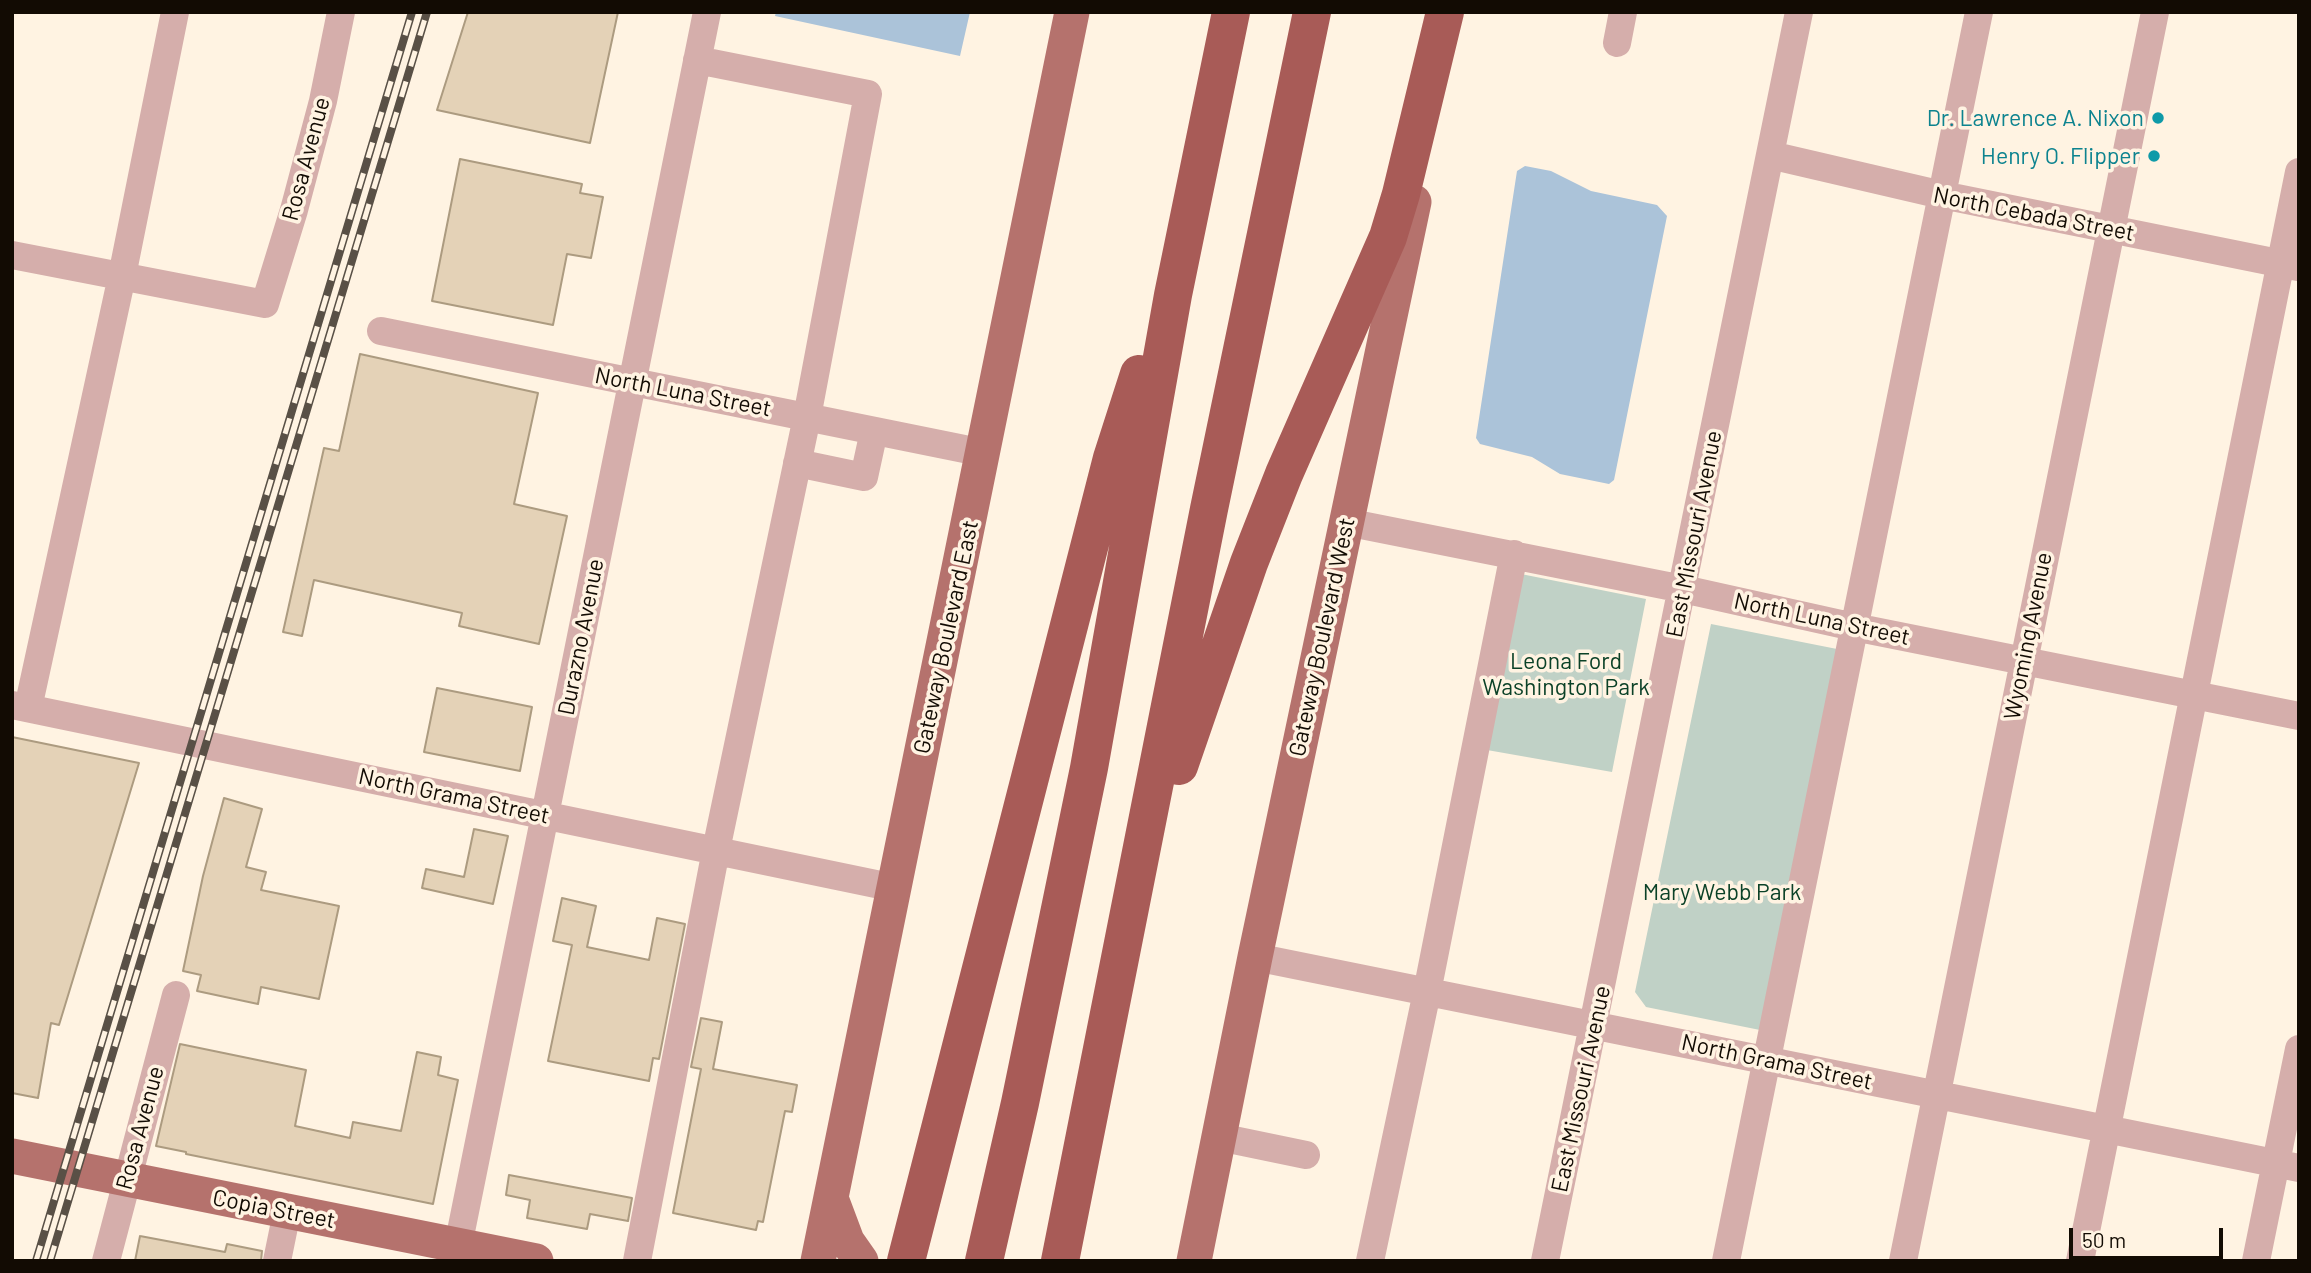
<!DOCTYPE html>
<style>
body{margin:0}
#map{position:relative;width:2311px;height:1273px;overflow:hidden;background:#fff3e2;font-family:Barlow,sans-serif}
canvas{display:block}
.frame{position:absolute;inset:0;border:14px solid #120b03;pointer-events:none}
.scale{position:absolute;left:2069px;top:1228px;width:154px;height:32px;box-sizing:border-box;border:4px solid #120b03;border-top:0;padding-left:9px;font-size:21px;line-height:24px;white-space:nowrap;color:#120b03;-webkit-text-stroke:5px #fff3e2;paint-order:stroke}
</style>
<div id="map">
<canvas width="2311" height="1273"></canvas>
<div class="frame"></div>
<div class="scale">50 m</div>
</div>
<script>
const ctx = document.querySelector('canvas').getContext('2d');
ctx.lineJoin = 'round';
function fill(path, color) {
  ctx.fillStyle = color;
  ctx.fill(path, 'evenodd');
}
function toPath(rows) {
  const path = new Path2D();
  for (const r of rows) {
    path.moveTo(r[0], r[1]);
    for (let i = 2; i < r.length; i += 2) path.lineTo(r[i], r[i + 1]);
  }
  return path;
}
function trace(path, color, width, dash) {
  ctx.strokeStyle = color;
  ctx.lineWidth = width;
  ctx.lineCap = dash ? 'butt' : 'round';
  ctx.setLineDash(dash || []);
  ctx.stroke(path);
}
function write(font, color, halo, rows, align = 'center') {
  ctx.font = font + ' Barlow,sans-serif';
  ctx.lineWidth = 7;
  ctx.setLineDash([]);
  ctx.textBaseline = 'middle';
  ctx.strokeStyle = halo;
  ctx.fillStyle = color;
  for (const [text, x, y, turn = 0] of rows) {
    ctx.save();
    ctx.translate(x, y);
    ctx.rotate((+turn || 0) * Math.PI / 180);
    ctx.textAlign = isNaN(turn) ? turn : align;
    if (halo) ctx.strokeText(text, 0, 0);
    ctx.fillText(text, 0, 0);
    ctx.restore();
  }
}
const green = toPath([
 [1521,574,1646,599,1612,772,1487,750],
 [1711,624,1837,649,1760,1030,1646,1007,1635,992]
]);
const water = toPath([
 [776,12,970,12,960,56,775,16],
 [1525,166,1551,171,1591,191,1657,205,1667,216,1614,480,1609,484,1560,474,1532,457,1480,444,1476,438,1517,171]
]);
const building = toPath([
 [468,12,618,12,590,143,437,110,468,12],
 [460,159,582,184,580,193,603,197,591,258,567,254,553,325,432,301,460,159],
 [360,354,538,393,514,504,567,516,539,644,459,626,462,613,314,580,302,636,283,632,324,448,339,451,360,354],
 [437,688,532,707,520,771,424,752,437,688],
 [12,737,139,763,59,1025,51,1023,38,1098,12,1093,12,737],
 [224,798,262,809,246,867,266,872,261,890,339,906,319,999,261,987,258,1004,197,991,201,975,183,971,203,876,224,798],
 [474,829,508,836,493,904,422,888,426,869,464,877,474,829],
 [562,898,596,906,587,947,649,960,657,918,685,924,659,1059,653,1058,649,1081,548,1061,572,945,553,941,562,898],
 [701,1018,722,1022,713,1069,797,1085,792,1112,785,1111,763,1222,758,1221,756,1230,673,1213,701,1069,691,1067,701,1018],
 [180,1044,306,1070,295,1126,350,1138,353,1122,401,1131,417,1052,441,1057,438,1075,458,1080,433,1204,186,1154,186,1152,156,1146,180,1044],
 [509,1175,632,1198,628,1221,590,1214,587,1229,527,1218,530,1200,506,1195,509,1175],
 [140,1236,225,1252,227,1244,262,1251,261,1261,135,1261,140,1236]
]);
const minor = toPath([
 [1617,43,1623,12],
 [1770,155,1942,195,2298,267],
 [12,255,265,304,294,210,323,101,341,12],
 [381,331,984,453],
 [797,463,864,477,874,431],
 [1346,522,1683,589,1854,627,2299,716],
 [12,705,895,888],
 [28,708,122,276,175,12],
 [1255,957,2299,1168],
 [1219,1137,1306,1155],
 [106,1261,176,995],
 [277,1261,287,1212],
 [455,1261,707,12],
 [637,1261,716,850,807,417,868,94,697,60],
 [1370,1261,1427,992,1514,554],
 [1545,1261,1799,12],
 [1726,1261,1979,12],
 [1903,1261,2155,12],
 [2080,1261,2299,172],
 [2256,1261,2299,1049]
]);
const major = toPath([
 [12,1156,536,1261],
 [832,1201,847,1241,861,1261],
 [818,1261,1072,12],
 [1194,1261,1255,957,1414,202]
]);
const highway = toPath([
 [1179,766,1249,563,1284,474,1388,237,1401,194,1445,12],
 [906,1261,1112,458,1139,374],
 [984,1261,1020,1103,1089,768,1173,295,1231,12],
 [1060,1261,1209,509,1312,12]
]);
const rail = toPath([
 [36,1261,412,12],
 [50,1261,427,12]
]);
const markers = [
 [2158,118,7,"#0f9aa8"],
 [2154,156,7,"#0f9aa8"]
];
const cultureNames = [
 ["Dr. Lawrence A. Nixon",2144,118],
 ["Henry O. Flipper",2140,156]
];
const streetNames = [
 ["Rosa Avenue",306,159,-75],
 ["North Cebada Street",2034,214,11],
 ["North Luna Street",683,392,11],
 ["East Missouri Avenue",1694,534,-79],
 ["North Luna Street",1822,619,12],
 ["Wyoming Avenue",2028,636,-79],
 ["Durazno Avenue",581,637,-79],
 ["Gateway Boulevard East",946,637,-78],
 ["Gateway Boulevard West",1322,637,-78],
 ["North Grama Street",454,796,12],
 ["North Grama Street",1777,1062,12],
 ["East Missouri Avenue",1581,1089,-78],
 ["Rosa Avenue",140,1128,-75],
 ["Copia Street",274,1209,11]
];
const parkNames = [
 ["Leona Ford",1566,661],
 ["Washington Park",1566,687],
 ["Mary Webb Park",1722,892]
];
fill(green, '#c0d1c6');
fill(water, '#abc3d9');
fill(building, '#e4d2b7');
trace(building, '#ac9b80', 2);
trace(minor, '#d5aeab', 28);
trace(major, '#b5726d', 35);
trace(highway, '#a85b57', 38);
trace(rail, '#595046', 8);
trace(rail, '#fff3e2', 5, [16]);
for (const [x, y, r, color] of markers) {
  const dot = new Path2D();
  dot.arc(x, y, r, 0, 2 * Math.PI);
  ctx.fillStyle = color;
  ctx.fill(dot);
  trace(dot, '#fff3e2', 2.5);
}
write('23px', '#0d838f', '#fff3e2', cultureNames, 'right');
write('23px', '#120b03', '#fff3e2', streetNames);
write('23px', '#0b4127', '#fff3e2', parkNames);
</script>
